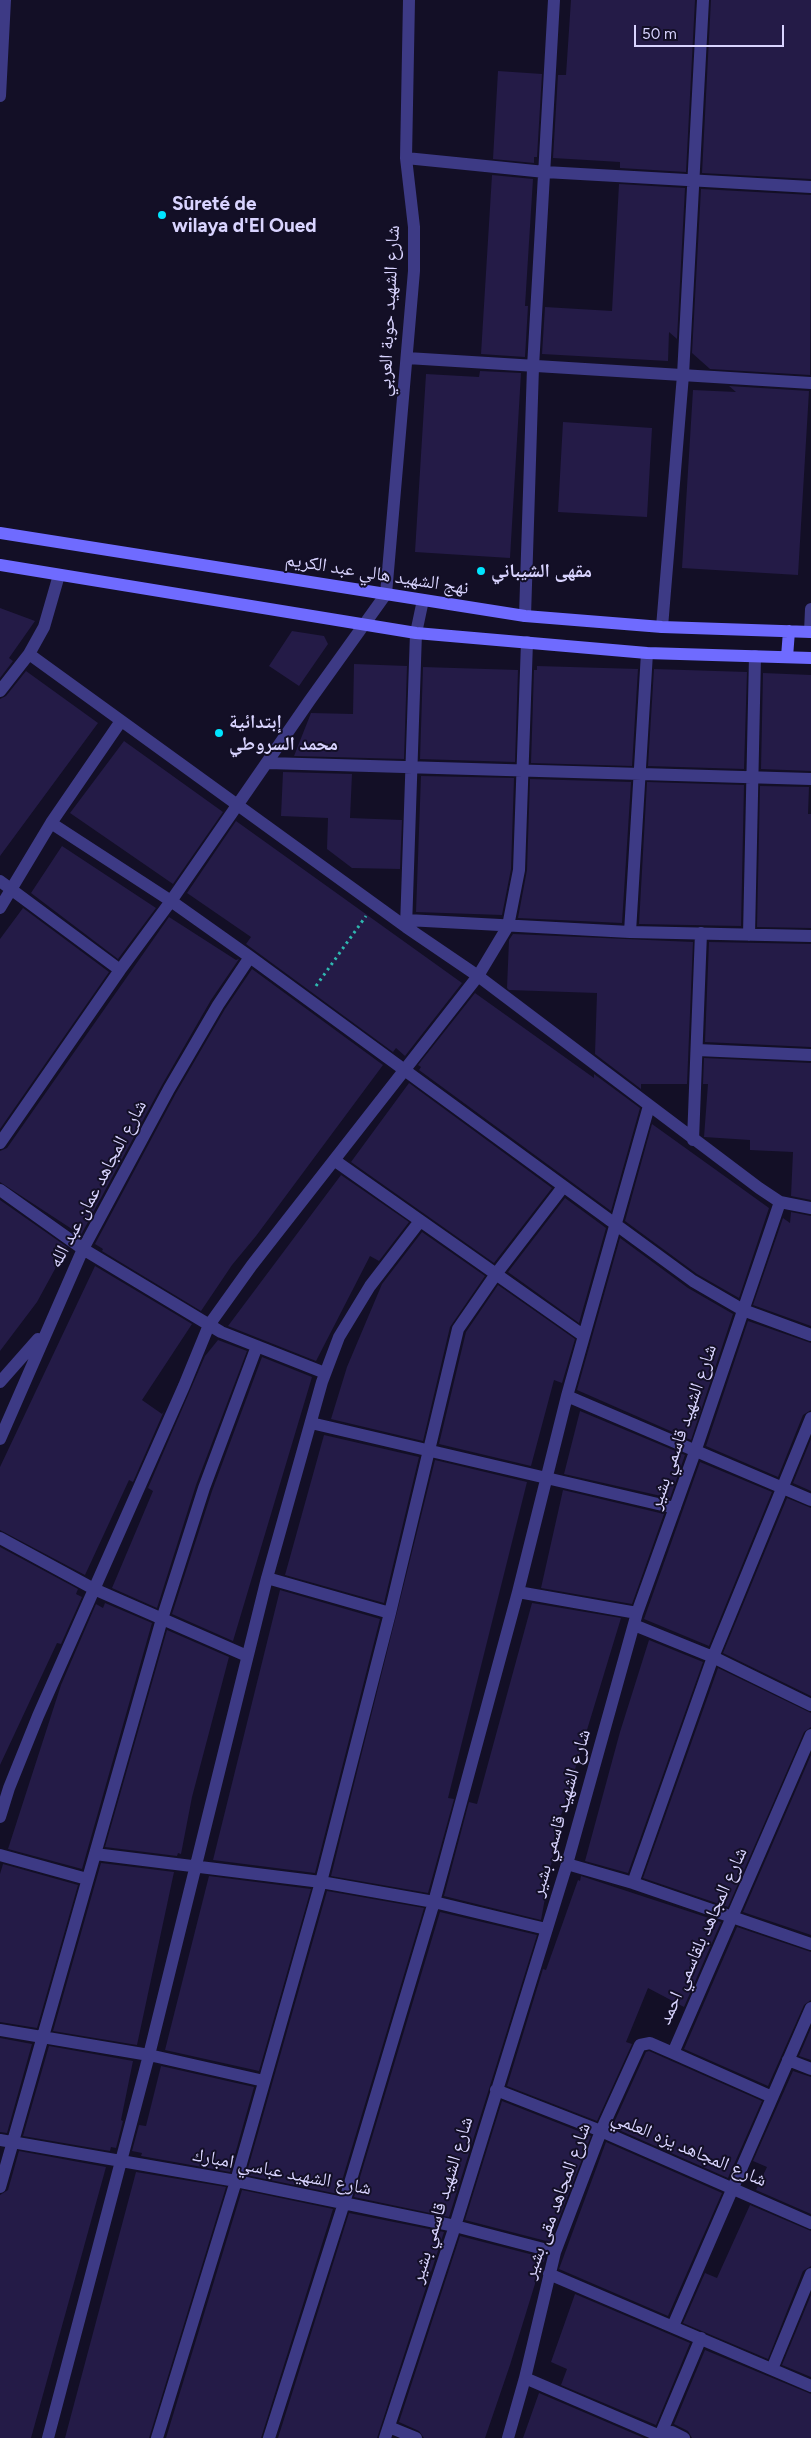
<!DOCTYPE html>
<meta charset="utf-8">
<style>
body{margin:0}
#map{position:relative;width:811px;height:2438px;overflow:hidden;background:#130f26;font-family:Figtree,sans-serif}
canvas{display:block}
.scale{position:absolute;left:634px;top:25px;width:150px;height:22px;box-sizing:border-box;border:2px solid #d9d4ff;border-top:0;padding-left:6px;font-size:15px;line-height:18px;white-space:nowrap;color:#d9d4ff;-webkit-text-stroke:4px #130f26;paint-order:stroke}
</style>
<div id="map">
<canvas width="811" height="2438"></canvas>
<div class="scale">50 m</div>
</div>
<script>
const ctx = document.querySelector('canvas').getContext('2d');
ctx.lineJoin = 'round';
function fill(path, color) {
  ctx.fillStyle = color;
  ctx.fill(path, 'evenodd');
}
function toPath(rows) {
  const path = new Path2D();
  for (const r of rows) {
    path.moveTo(r[0], r[1]);
    for (let i = 2; i < r.length; i += 2) path.lineTo(r[i], r[i + 1]);
  }
  return path;
}
function trace(path, color, width, dash) {
  ctx.strokeStyle = color;
  ctx.lineWidth = width;
  ctx.lineCap = dash ? 'butt' : 'round';
  ctx.setLineDash(dash || []);
  ctx.stroke(path);
}
function write(font, color, halo, rows, align = 'center') {
  ctx.font = font + ' Figtree,"Noto Naskh Arabic",sans-serif';
  ctx.lineWidth = 4;
  ctx.setLineDash([]);
  ctx.textBaseline = 'middle';
  ctx.strokeStyle = halo;
  ctx.fillStyle = color;
  for (const [text, x, y, turn = 0] of rows) {
    ctx.save();
    ctx.translate(x, y);
    ctx.rotate((+turn || 0) * Math.PI / 180);
    ctx.textAlign = isNaN(turn) ? turn : align;
    if (halo) ctx.strokeText(text, 0, 0);
    ctx.fillText(text, 0, 0);
    ctx.restore();
  }
}
const building = toPath([
 [571,0,695,0,686,172,620,168,620,162,553,158,558,75,566,75],
 [711,0,811,0,811,179,702,173],
 [498,71,542,74,537,157,534,157,534,163,493,159],
 [492,175,533,179,525,306,528,306,525,357,481,354],
 [619,184,685,188,677,339,669,332,668,361,542,354,545,307,612,311],
 [701,189,811,195,810,375,710,369,692,353],
 [480,371,521,373,510,558,415,552,426,374,479,377],
 [729,386,809,391,798,575,682,568,693,390,736,392],
 [563,422,652,428,647,517,558,512],
 [0,608,35,621,9,658,13,661,0,678],
 [292,631,324,636,328,644,299,686,269,666],
 [354,664,407,666,404,759,294,756,311,713,353,714],
 [537,666,638,669,632,766,531,763,534,670,537,670],
 [423,667,518,670,515,762,420,759],
 [654,669,747,672,744,769,648,766],
 [26,671,98,723,0,856,0,699,6,696],
 [763,673,811,675,811,771,761,769],
 [124,741,223,812,173,884,70,813],
 [283,772,352,774,350,818,402,820,400,869,352,868,327,849,328,818,281,816],
 [421,776,514,778,511,869,502,915,416,912],
 [530,779,631,782,622,923,518,918,527,870],
 [647,782,744,785,741,926,639,924],
 [760,786,809,787,808,814,811,814,811,928,757,927],
 [236,821,462,983,405,1056,396,1048,393,1052,246,944,251,937,187,893],
 [62,846,156,908,118,959,31,893],
 [23,908,109,972,0,1129,0,939],
 [169,917,236,960,239,959,211,1000,162,1085,81,1235,0,1182,0,1151,7,1148],
 [513,934,693,942,687,1084,641,1084,641,1089,595,1054,597,993,509,990,507,988,509,940],
 [709,942,811,944,811,1047,705,1042],
 [252,969,383,1065,256,1236,232,1265,201,1311,102,1251,103,1249,95,1244,176,1093,225,1009],
 [475,993,594,1078,594,1074,640,1108,611,1211,419,1070,421,1067,418,1065],
 [704,1058,811,1063,811,1200,791,1196,793,1152,750,1150,750,1140,704,1137,708,1084,703,1084],
 [409,1083,552,1188,494,1263,351,1162],
 [652,1124,769,1208,739,1298,697,1274,625,1221],
 [341,1175,409,1222,379,1261,370,1256,316,1361,228,1326],
 [565,1198,606,1228,579,1323,508,1272],
 [0,1200,67,1247,37,1302,0,1351],
 [791,1212,811,1216,811,1326,753,1305,783,1218,790,1223],
 [422,1232,485,1276,450,1327,423,1441,331,1419,347,1367,382,1284],
 [620,1238,688,1288,733,1314,691,1440,577,1390],
 [95,1266,192,1324,142,1400,162,1414,164,1411,133,1482,129,1480,85,1575,0,1530,0,1467],
 [498,1285,575,1339,562,1383,554,1380,531,1466,439,1444,466,1332],
 [748,1321,811,1343,811,1410,803,1415,778,1477,706,1446],
 [218,1340,247,1351,196,1485,157,1608,112,1588,153,1491,148,1488,205,1356],
 [262,1357,312,1377,233,1641,172,1614,212,1491],
 [580,1411,685,1455,670,1498,564,1474],
 [324,1435,419,1457,384,1603,285,1575],
 [811,1439,811,1491,793,1483],
 [435,1460,527,1482,448,1798,454,1799,428,1893,331,1876],
 [700,1462,772,1492,709,1646,644,1619],
 [563,1490,664,1514,632,1604,541,1588],
 [787,1498,811,1508,811,1696,723,1653],
 [0,1547,78,1589,76,1594,82,1597,61,1644,57,1643,0,1765],
 [280,1590,380,1619,315,1873,213,1860],
 [105,1603,152,1623,82,1869,8,1849,61,1685,96,1604,103,1608],
 [532,1603,621,1618,559,1822,541,1920,444,1896,469,1802,477,1804],
 [167,1630,229,1657,192,1797,181,1854,178,1853,177,1856,105,1847],
 [649,1640,703,1662,628,1873,585,1861,620,1732],
 [718,1668,811,1713,811,1727,804,1732,728,1907,643,1878],
 [811,1755,811,1935,743,1912],
 [101,1863,174,1872,137,2045,53,2031],
 [3,1864,78,1885,37,2028,0,2022,0,1874],
 [209,1876,311,1889,259,2071,165,2050],
 [581,1876,721,1922,684,2007,648,1988,626,2042,632,2044,597,2121,507,2086,543,1969,546,1970,578,1880,580,1881],
 [327,1891,424,1908,338,2194,246,2175],
 [440,1912,537,1935,449,2217,354,2197],
 [737,1927,811,1952,811,2000,804,2005,768,2086,684,2049],
 [811,2028,811,2060,799,2056],
 [0,2038,32,2044,7,2133,0,2132],
 [49,2046,133,2061,121,2120,123,2121,116,2148,111,2147,110,2151,23,2136],
 [649,2051,762,2101,728,2178,612,2127,646,2052],
 [161,2066,254,2087,230,2172,141,2156,142,2153,132,2151,139,2125,146,2126],
 [793,2071,811,2077,811,2214,756,2190,767,2167,753,2161],
 [502,2101,591,2136,550,2242,465,2220],
 [606,2142,722,2193,668,2316,559,2269],
 [19,2151,106,2167,31,2438,0,2438,0,2195,8,2190],
 [136,2172,226,2187,149,2438,65,2438],
 [242,2190,333,2209,261,2438,166,2438],
 [750,2205,811,2231,811,2266,803,2271,768,2359,683,2323,705,2273,717,2278],
 [349,2213,444,2232,377,2438,278,2438],
 [460,2236,545,2258,544,2262,542,2261,510,2365,485,2438,424,2438,419,2431,399,2422],
 [575,2294,690,2343,656,2425,561,2385,567,2369,551,2362],
 [811,2295,811,2377,782,2365],
 [705,2350,811,2394,811,2438,692,2438,688,2431,674,2424],
 [539,2393,644,2438,523,2438]
]);
const path = toPath([
 [316,986,366,916]
]);
const minor = toPath([
 [0,96,5,0],
 [406,158,545,172,811,187],
 [407,358,811,383],
 [525,616,533,367,554,0],
 [662,627,683,375,703,0],
 [810,632,811,609],
 [29,654,406,927,478,976,759,1188,780,1202,811,1208],
 [0,691,29,654,44,627,59,575],
 [268,763,811,779],
 [51,823,171,901,250,957,693,1281,743,1310,811,1335],
 [0,881,120,970],
 [0,908,51,823,121,721],
 [407,920,630,932,811,936],
 [406,927,416,633,423,600],
 [630,932,647,653],
 [749,935,755,656],
 [697,1050,811,1055],
 [693,1140,701,933],
 [0,1143,120,970,171,901,310,700,386,594,414,271,414,227,406,158,409,0],
 [334,1160,584,1336],
 [0,1190,83,1249,221,1332,325,1373],
 [0,1382,38,1339],
 [567,1396,811,1500],
 [311,1423,675,1508],
 [0,1439,83,1249,169,1089,218,1005,250,957],
 [0,1538,94,1589,247,1656],
 [267,1578,390,1613],
 [518,1592,637,1613],
 [634,1625,713,1657,811,1705],
 [0,1817,9,1788,38,1716,184,1386,209,1325,252,1265,478,976,508,926,519,870,527,642],
 [95,1854,321,1882,434,1902,546,1929],
 [0,1855,87,1879],
 [567,1864,633,1883,811,1944],
 [633,1883,713,1657,811,1418],
 [0,2030,149,2055,264,2081],
 [788,2060,811,2069],
 [496,2090,601,2131,811,2223],
 [772,2097,673,2053,811,1735],
 [0,2140,236,2181,455,2226,555,2252],
 [0,2187,162,1619,204,1488,257,1346],
 [549,2274,811,2386],
 [673,2326,811,2008],
 [772,2369,811,2274],
 [525,2378,660,2436,672,2432,684,2438],
 [389,2427,416,2438],
 [48,2438,149,2055,267,1578,322,1382,339,1337,370,1286,420,1221],
 [157,2438,236,2181,321,1882,390,1613,458,1329,496,1274,563,1187],
 [269,2438,344,2203,434,1902,518,1592,567,1396,649,1106],
 [385,2438,455,2226,567,1864,637,1613,696,1449,780,1202],
 [508,2438,525,2378,555,2252,601,2131,640,2045,650,2043,673,2053],
 [659,2438,701,2338]
]);
const secondary = toPath([
 [0,533,525,616,662,627,811,632],
 [0,565,416,633,647,653,811,658],
 [787,657,789,631]
]);
const markers = [
 [162,215,5,"#00e5ff"],
 [481,571,5,"#00e5ff"],
 [219,733,5,"#00e5ff"]
];
const poiNames = [
 ["Sûreté de",172,204],
 ["wilaya d'El Oued",172,226],
 ["مقهى الشيباني",491,571],
 ["إبتدائية",229,722],
 ["محمد السروطي",229,744]
];
const streetNames = [
 ["شارع الشهيد حوبة العربي",389,311,-87],
 ["نهج الشهيد هالي عبد الكريم",377,574,9],
 ["شارع المجاهد عمان عبد الله",98,1184,-62],
 ["شارع الشهيد قاسمي بشير",683,1427,-71],
 ["شارع الشهيد قاسمي بشير",561,1813,-74],
 ["شارع المجاهد بلقاسمي احمد",703,1936,-66],
 ["شارع المجاهد يزه العلمي",689,2149,23],
 ["شارع الشهيد عباسي امبارك",282,2172,11],
 ["شارع الشهيد قاسمي بشير",442,2200,-73],
 ["شارع المجاهد مقى بشير",557,2201,-70]
];
fill(building, '#241b47');
trace(path, '#2fb8b0', 3, [2.5, 4]);
trace(minor, '#3d3a85', 12);
trace(secondary, '#6f6bff', 12);
for (const [x, y, r, color] of markers) {
  const dot = new Path2D();
  dot.arc(x, y, r, 0, 2 * Math.PI);
  ctx.fillStyle = color;
  ctx.fill(dot);
  trace(dot, '#130f26', 2);
}
write('bold 19px', '#d9d4ff', '#130f26', poiNames, 'left');
write('19px', '#d9d4ff', '#130f26', streetNames);
</script>
